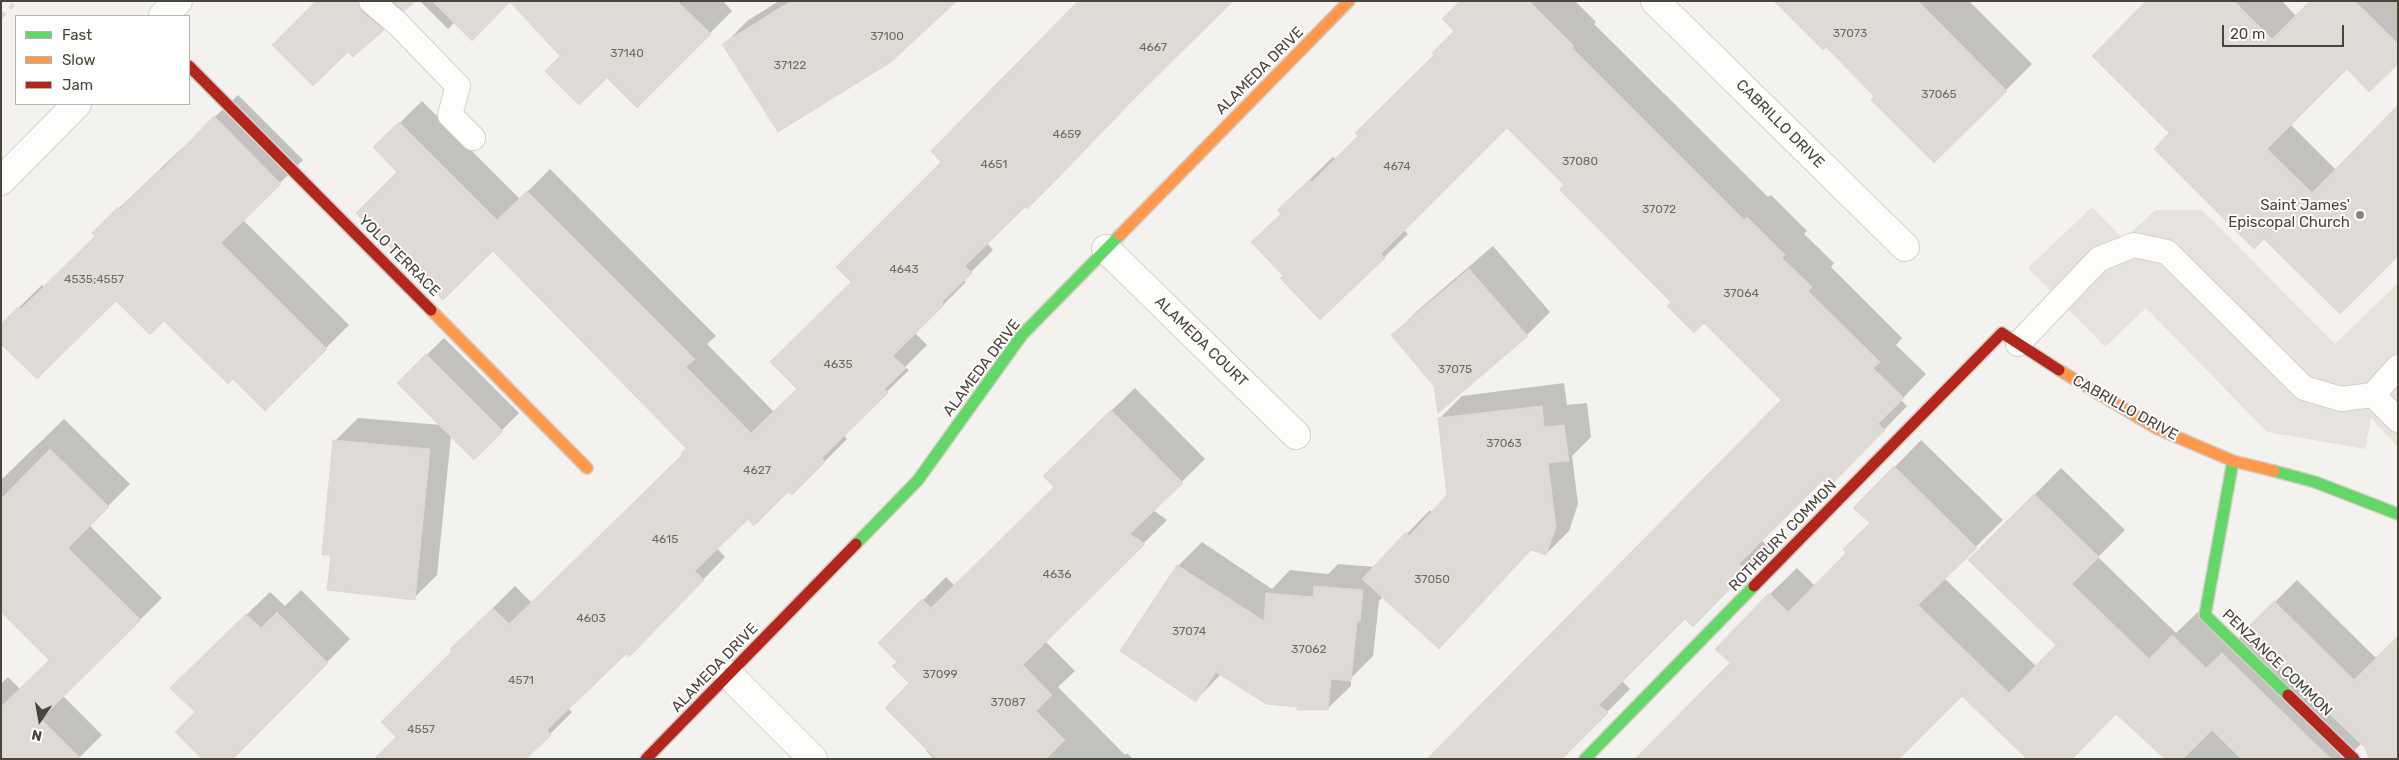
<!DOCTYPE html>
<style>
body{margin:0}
#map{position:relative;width:2399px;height:760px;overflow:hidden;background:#f4f2ee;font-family:Rubik,sans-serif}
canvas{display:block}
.frame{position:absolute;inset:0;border:2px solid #4b4439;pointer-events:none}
.legend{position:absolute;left:15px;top:15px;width:175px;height:90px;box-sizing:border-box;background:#fff;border:1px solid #b7b4b0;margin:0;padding:6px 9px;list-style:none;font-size:15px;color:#4b4439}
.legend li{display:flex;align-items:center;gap:10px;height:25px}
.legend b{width:25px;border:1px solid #b7b4b0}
.north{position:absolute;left:15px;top:695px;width:50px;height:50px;-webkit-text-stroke:4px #fff;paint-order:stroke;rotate:192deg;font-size:14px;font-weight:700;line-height:20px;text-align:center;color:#4b4439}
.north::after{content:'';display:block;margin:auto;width:18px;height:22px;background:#4b4439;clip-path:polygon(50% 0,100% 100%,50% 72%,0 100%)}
.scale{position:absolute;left:2222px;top:25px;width:122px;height:22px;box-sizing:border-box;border:2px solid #4b4439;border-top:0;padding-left:6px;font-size:15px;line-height:18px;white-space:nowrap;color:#4b4439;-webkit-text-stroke:4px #fff;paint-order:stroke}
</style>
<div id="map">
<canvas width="2399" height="760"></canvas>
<div class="frame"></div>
<ul class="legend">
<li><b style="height:6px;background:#63d668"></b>Fast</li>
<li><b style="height:6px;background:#ff974d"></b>Slow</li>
<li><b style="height:6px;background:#b3261e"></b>Jam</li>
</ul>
<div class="north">N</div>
<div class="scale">20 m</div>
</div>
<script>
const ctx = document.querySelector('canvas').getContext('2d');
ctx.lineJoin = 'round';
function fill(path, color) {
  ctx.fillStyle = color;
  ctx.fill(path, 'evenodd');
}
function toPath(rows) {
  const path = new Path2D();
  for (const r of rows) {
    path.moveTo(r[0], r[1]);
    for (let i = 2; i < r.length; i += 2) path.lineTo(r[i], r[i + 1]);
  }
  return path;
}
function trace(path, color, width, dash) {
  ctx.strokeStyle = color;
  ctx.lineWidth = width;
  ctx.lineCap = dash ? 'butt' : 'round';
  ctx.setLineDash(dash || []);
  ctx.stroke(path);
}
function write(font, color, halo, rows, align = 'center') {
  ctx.font = font + ' Rubik,sans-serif';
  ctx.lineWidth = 4;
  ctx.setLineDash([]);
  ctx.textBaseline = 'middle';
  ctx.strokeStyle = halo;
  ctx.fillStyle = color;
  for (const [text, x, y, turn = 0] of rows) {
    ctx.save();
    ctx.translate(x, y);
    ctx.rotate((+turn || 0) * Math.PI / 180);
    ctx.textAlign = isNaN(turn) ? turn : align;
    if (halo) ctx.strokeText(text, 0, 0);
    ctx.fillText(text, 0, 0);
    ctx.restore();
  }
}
const parking = toPath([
 [2092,207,2124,239,2155,210,2202,210,2335,344,2398,283,2398,447,2371,418,2365,449,2267,432,2146,308,2105,347,2028,268]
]);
const shadow = toPath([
 [318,1,414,1,353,56],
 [420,1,509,1,455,22,448,29],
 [511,1,723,1,732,11,637,106,607,76,562,56],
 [779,1,955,1,724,45,747,21],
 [1080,1,1024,205,987,243,993,250,963,280,966,282,915,333,927,345,905,367,909,370,843,435,847,439,792,494,788,490,748,518,717,548,725,557,651,633,627,652,568,708,572,712,525,759,398,737,454,651,474,627,515,586,532,603,684,454,688,448,493,250,399,172,375,147,422,101,520,199,550,169,716,336,707,344,774,412,798,388,853,282,943,162,992,92,990,90],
 [1462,1,1575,1,1596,22,1594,24,1768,197,1771,195,1807,231,1804,234,1834,263,1831,267,1902,338,1896,345,1926,374,1901,400,1907,406,1853,462,1823,478,1761,540,1769,547,1716,602,1685,618,1622,681,1630,689,1560,759,1783,400,1704,321,1673,302,1566,185,1507,126,1404,230,1408,234,1321,319,1285,276,1282,214,1302,187,1333,157,1336,160,1435,55,1456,31],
 [1773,1,1969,1,2032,64,1934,162,1876,96,1826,45],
 [2148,1,2282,1,2296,16,2311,1,2398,1,2398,62,2347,67,2290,124,2336,170,2398,254,2171,133],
 [238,95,303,160,243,220,349,325,265,409,233,377,164,319,116,299,1,325,42,285,45,288,97,236,93,233],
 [1493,246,1550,312,1527,335,1393,335,1416,312],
 [444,338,519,413,474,458,451,436,437,575,414,598,332,554,335,441,358,418,441,425,398,383],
 [1564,383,1567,405,1587,403,1591,437,1572,456,1578,504,1569,531,1546,554,1532,549,1384,596,1379,601,1373,656,1351,678,1351,686,1327,709,1221,674,1196,700,1121,651,1178,566,1202,542,1272,589,1290,570,1328,574,1338,564,1375,567,1430,510,1432,513,1448,496,1440,418,1462,396],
 [1135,388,1205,459,1153,510,1167,520,1045,641,1075,671,1058,687,1125,755,1127,753,1133,759,934,759,926,751,928,749,911,683,898,661,880,643,946,577,955,586,1055,487,1067,453],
 [64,419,130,484,89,525,162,598,63,696,102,735,78,759,1,759,1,684,8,677,21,690,51,660,2,611,1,612,1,480],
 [1921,440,2003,520,1944,578,2037,667,2058,645,1970,560,2061,468,2125,530,2098,557,2176,633,2200,610,2234,643,2297,580,2377,659,2362,743,2346,759,2167,759,2117,712,1732,663,1770,594,1797,568,1815,586,1848,553,1871,523,1855,508],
 [301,590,350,639,231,759,197,712,195,665,270,592,285,606]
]);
const building = toPath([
 [316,1,358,1,362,12,384,30,353,57,348,52,313,86,272,45,316,1],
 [393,1,416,1,404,11,393,1],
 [432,1,677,1,711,34,637,108,607,78,579,105,545,71,560,56,510,2,472,41,432,1],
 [791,1,957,1,891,62,778,132,722,44,791,1],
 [1078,1,1233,1,1133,100,1058,178,1027,209,1025,207,965,266,972,273,942,302,944,305,893,356,906,368,884,390,888,393,822,458,825,462,792,495,788,492,754,526,748,519,695,571,704,580,629,657,626,654,547,730,551,735,526,759,374,759,396,737,381,722,452,651,450,649,493,608,509,624,682,455,681,453,686,448,493,251,443,300,356,213,397,172,373,147,399,122,497,220,527,191,695,359,686,367,751,433,797,389,770,362,851,282,836,267,941,162,931,151,1078,1],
 [1460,1,1529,1,1574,46,1572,48,1744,220,1747,217,1785,255,1782,258,1812,287,1808,291,1880,362,1873,368,1904,398,1878,424,1885,430,1830,486,1823,480,1739,564,1747,571,1693,627,1685,619,1599,705,1608,713,1562,759,1427,759,1781,400,1704,323,1694,333,1667,306,1671,302,1560,190,1564,185,1507,128,1381,254,1385,258,1320,320,1280,278,1283,276,1251,242,1281,214,1277,210,1309,180,1312,182,1358,136,1355,133,1434,55,1432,53,1454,31,1442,19,1460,1],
 [1774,1,1918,1,2007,91,1934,163,1871,100,1874,96,1826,47,1823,50,1774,1],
 [2146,1,2234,1,2272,39,2310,1,2355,1,2398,44,2398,64,2369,92,2347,69,2267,149,2312,193,2398,105,2398,256,2340,314,2264,239,2254,249,2154,149,2169,133,2092,56,2146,1],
 [214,116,281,184,221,243,327,349,265,411,233,379,228,384,164,321,150,335,116,301,37,379,1,344,1,324,18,307,21,309,95,236,92,233,118,207,120,209,160,170,161,171,214,116],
 [1469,269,1528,336,1438,413,1434,386,1391,335,1469,269],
 [426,354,503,431,474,460,397,383,426,354],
 [1542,406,1544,427,1564,425,1569,461,1548,463,1556,527,1546,555,1531,550,1439,649,1362,579,1406,532,1409,536,1447,495,1438,418,1542,406],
 [1111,410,1183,483,1130,534,1145,544,1023,665,1052,695,1036,711,1065,740,1046,759,936,759,885,708,909,683,892,666,897,662,878,643,922,599,931,608,1054,487,1043,476,1111,410],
 [333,440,430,449,415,600,327,590,331,555,322,555,333,440],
 [50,449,109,507,68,548,141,620,41,719,81,759,1,759,1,707,49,660,1,612,1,499,50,449],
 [1894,466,1977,548,1918,605,2009,693,2056,645,1968,560,2034,494,2099,557,2072,584,2149,659,2172,635,2206,668,2222,653,2331,759,2241,759,2212,730,2183,759,2165,759,2116,714,2072,759,2027,759,1962,696,1899,759,1635,759,1730,663,1715,649,1769,593,1788,612,1846,553,1843,549,1870,523,1853,508,1894,466],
 [1177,565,1264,621,1266,593,1313,597,1314,586,1363,590,1360,621,1357,621,1351,681,1331,679,1328,710,1297,710,1297,707,1266,704,1216,672,1196,702,1120,651,1177,565],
 [2274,601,2354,680,2398,636,2398,759,2369,759,2365,748,2244,631,2274,601],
 [277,612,328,663,233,759,202,759,175,732,195,712,170,688,246,614,261,628,277,612]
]);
const lane = toPath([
 [371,1,397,23,458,86,450,115,473,138],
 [2018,344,2099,259,2134,245,2167,252,2304,388,2341,399,2373,395,2398,367],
 [2373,395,2398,420]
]);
const street = toPath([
 [1655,1,1905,247],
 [163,16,178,1],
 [1,181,77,104],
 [1106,249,1296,435],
 [729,675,813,759]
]);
const fast = toPath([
 [2233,461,2205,615,2288,695],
 [2274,471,2315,482,2398,514],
 [856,544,918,480,1022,335,1120,235],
 [1585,759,1754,586]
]);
const slow = toPath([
 [1120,235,1349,1],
 [431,310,587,468],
 [2059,370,2156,428,2233,461,2274,471]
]);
const jam = toPath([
 [189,66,431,310],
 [1754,586,2002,333,2059,370],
 [2288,695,2354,759],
 [646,759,856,544]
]);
const rail = toPath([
 [1,17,17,1]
]);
const markers = [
 [2360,215,5,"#868178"]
];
const numberNames = [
 ["37073",1850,34],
 ["37100",887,37],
 ["4667",1153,48],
 ["37140",627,54],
 ["37122",790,66],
 ["37065",1939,95],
 ["4659",1067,135],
 ["37080",1580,162],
 ["4651",994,165],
 ["4674",1397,167],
 ["37072",1659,210],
 ["4643",904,270],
 ["4535;4557",94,280],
 ["37064",1741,294],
 ["4635",838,365],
 ["37075",1455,370],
 ["37063",1504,444],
 ["4627",757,471],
 ["4615",665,540],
 ["4636",1057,575],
 ["37050",1432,580],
 ["4603",591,619],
 ["37074",1189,632],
 ["37062",1309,650],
 ["37099",940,675],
 ["4571",521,681],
 ["37087",1008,703],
 ["4557",421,730]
];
const streetNames = [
 ["ALAMEDA DRIVE",1260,71,-45],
 ["CABRILLO DRIVE",1780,124,45],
 ["YOLO TERRACE",399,256,45],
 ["ALAMEDA COURT",1201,342,44],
 ["ALAMEDA DRIVE",982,368,-53],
 ["CABRILLO DRIVE",2125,408,29],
 ["ROTHBURY COMMON",1783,536,-46],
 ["PENZANCE COMMON",2277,663,44],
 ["ALAMEDA DRIVE",715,668,-46]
];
const poiNames = [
 ["Saint James'",2350,206],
 ["Episcopal Church",2350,223]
];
fill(parking, '#e6e3df');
fill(shadow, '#0003');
fill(building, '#dedbd6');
trace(building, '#dcd9d4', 1);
trace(lane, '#d2d0cb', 26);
trace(street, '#d2d0cb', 30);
trace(fast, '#d3cfc5', 14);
trace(slow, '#d3cfc5', 14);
trace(jam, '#d3cfc5', 14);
trace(lane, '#fdfdfc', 24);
trace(street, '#fdfdfc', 28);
trace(fast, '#63d668', 11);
trace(slow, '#ff974d', 11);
trace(jam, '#b3261e', 11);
trace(rail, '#dbdbda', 4, [6, 6]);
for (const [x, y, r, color] of markers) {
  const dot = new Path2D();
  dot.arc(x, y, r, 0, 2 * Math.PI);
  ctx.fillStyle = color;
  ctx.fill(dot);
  trace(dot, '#fff', 2);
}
write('12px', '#706a61', null, numberNames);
write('15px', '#4b4439', '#fff', streetNames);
write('15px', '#4b4439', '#fff', poiNames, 'right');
</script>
